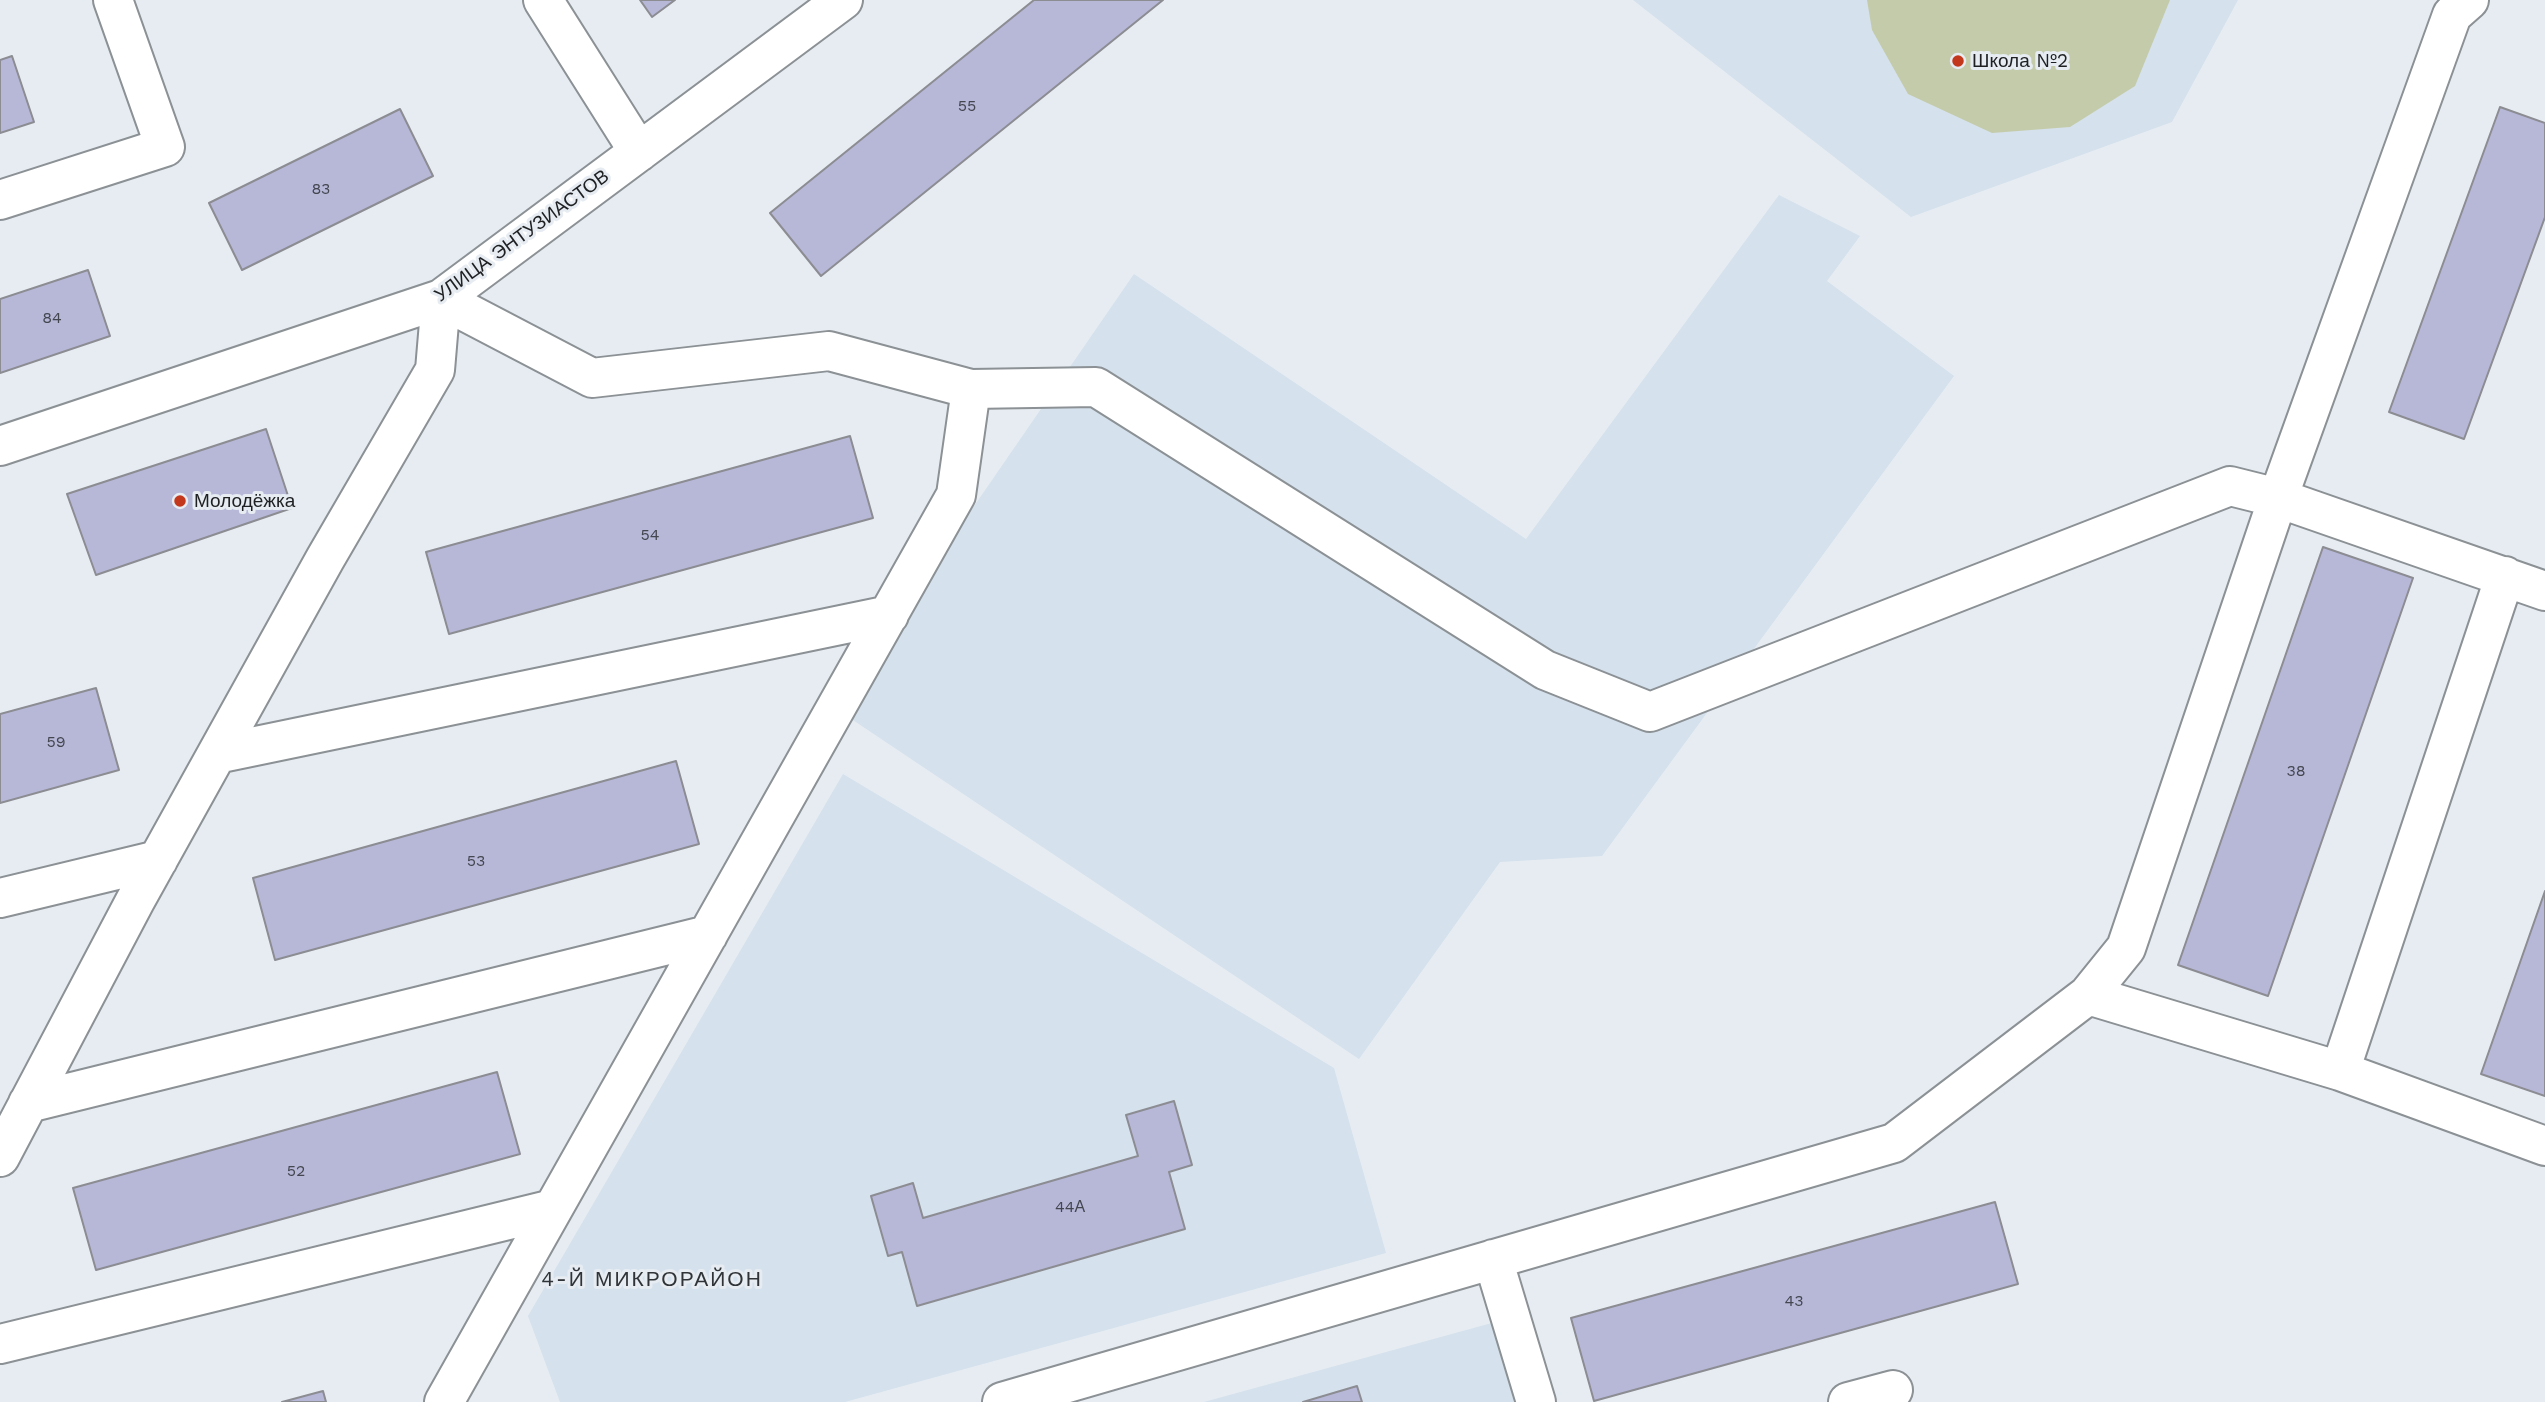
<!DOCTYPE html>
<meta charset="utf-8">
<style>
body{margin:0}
canvas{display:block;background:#e6ecf2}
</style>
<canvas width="2545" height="1402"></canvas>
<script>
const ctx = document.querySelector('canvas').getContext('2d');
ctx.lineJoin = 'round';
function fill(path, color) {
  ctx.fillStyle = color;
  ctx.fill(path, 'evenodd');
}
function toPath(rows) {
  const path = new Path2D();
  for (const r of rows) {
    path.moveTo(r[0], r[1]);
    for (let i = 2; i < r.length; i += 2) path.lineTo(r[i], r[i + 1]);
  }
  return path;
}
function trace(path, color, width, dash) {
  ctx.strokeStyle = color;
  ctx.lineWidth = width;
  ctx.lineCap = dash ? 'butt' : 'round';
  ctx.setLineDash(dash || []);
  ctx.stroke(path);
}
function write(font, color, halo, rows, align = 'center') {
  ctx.font = font + ' "Work Sans",sans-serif';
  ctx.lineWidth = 6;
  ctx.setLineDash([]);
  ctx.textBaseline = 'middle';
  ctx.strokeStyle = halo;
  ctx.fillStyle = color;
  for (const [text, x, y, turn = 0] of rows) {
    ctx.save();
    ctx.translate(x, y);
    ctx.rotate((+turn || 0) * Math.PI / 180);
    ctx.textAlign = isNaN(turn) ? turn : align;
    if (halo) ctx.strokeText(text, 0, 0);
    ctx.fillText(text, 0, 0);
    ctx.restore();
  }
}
const built = toPath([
 [1633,0,2238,0,2172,122,1911,217],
 [1779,195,1860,236,1827,281,1954,376,1602,856,1500,862,1359,1059,835,708,1134,274,1526,539],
 [843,774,1334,1068,1386,1253,845,1402,560,1402,528,1316],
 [1510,1318,1533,1402,1204,1402]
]);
const green = toPath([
 [1867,0,2170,0,2135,86,2070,127,1992,133,1908,94,1872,30]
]);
const building = toPath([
 [640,0,675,0,652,17,640,0],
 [1034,0,1163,0,821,276,770,213,1034,0],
 [12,56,34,122,0,133,0,60,12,56],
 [2500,107,2545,123,2545,217,2464,439,2389,412,2500,107],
 [400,109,433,176,242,270,209,203,400,109],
 [88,270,110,336,0,373,0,299,88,270],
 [266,429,292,508,96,575,67,494,266,429],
 [850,436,873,518,449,634,426,552,850,436],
 [2323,547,2413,578,2268,996,2178,965,2323,547],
 [96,688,119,770,0,803,0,714,96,688],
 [676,761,699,844,275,960,253,878,676,761],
 [2545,891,2545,1096,2481,1074,2545,891],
 [497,1072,520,1154,96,1270,73,1188,497,1072],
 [1174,1101,1192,1165,1169,1172,1185,1229,917,1306,902,1252,888,1256,871,1196,913,1183,923,1218,1138,1156,1126,1115,1174,1101],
 [1995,1202,2018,1284,1594,1401,1571,1318,1995,1202],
 [1357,1386,1362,1402,1303,1402,1357,1386],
 [323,1391,326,1402,282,1402,323,1391]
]);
const minor = toPath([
 [543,0,639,152],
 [0,200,165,147,113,0],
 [0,446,441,299,843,0],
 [217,754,889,615],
 [0,898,158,860],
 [2088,995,2340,1071,2545,1146],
 [2340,1071,2505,576],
 [28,1103,708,935],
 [0,1157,135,901,325,559,435,370,441,299,592,378,829,351,971,389,1096,387,1545,670,1650,712,2230,486,2278,498,2545,591],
 [1493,1259,1536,1402],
 [0,1344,553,1209],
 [444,1402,956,495,971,389],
 [1002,1402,1894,1143,2088,995,2126,948,2278,498,2452,15,2469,0],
 [1848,1402,1893,1390]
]);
const markers = [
 [1958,61,7,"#c3381c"],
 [180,501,7,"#c3381c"]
];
const numberNames = [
 ["55",967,106],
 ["83",321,189],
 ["84",52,318],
 ["54",650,535],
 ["59",56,742],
 ["38",2296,771],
 ["53",476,861],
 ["52",296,1171],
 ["44А",1070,1207],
 ["43",1794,1301]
];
const poiNames = [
 ["Школа №2",1972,61],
 ["Молодёжка",194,501]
];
const streetNames = [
 ["УЛИЦА ЭНТУЗИАСТОВ",522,236,-36]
];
const neighbourhoodNames = [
 ["4-Й МИКРОРАЙОН",652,1280]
];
fill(built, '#d5e1ec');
fill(green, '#c4cbaa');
fill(building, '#b7b8d8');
trace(building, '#8c8c93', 2);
trace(minor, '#8b9195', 42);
trace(minor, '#fff', 38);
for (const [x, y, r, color] of markers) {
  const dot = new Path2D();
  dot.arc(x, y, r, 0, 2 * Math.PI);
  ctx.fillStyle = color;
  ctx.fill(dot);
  trace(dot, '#e6ecf2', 2.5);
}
write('16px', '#444650', null, numberNames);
write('19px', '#1e2022', '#e6ecf2', poiNames, 'left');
write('19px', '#1e2022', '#e6ecf2', streetNames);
ctx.letterSpacing = '2px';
write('21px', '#303438', '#e6ecf2', neighbourhoodNames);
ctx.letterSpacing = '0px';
</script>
